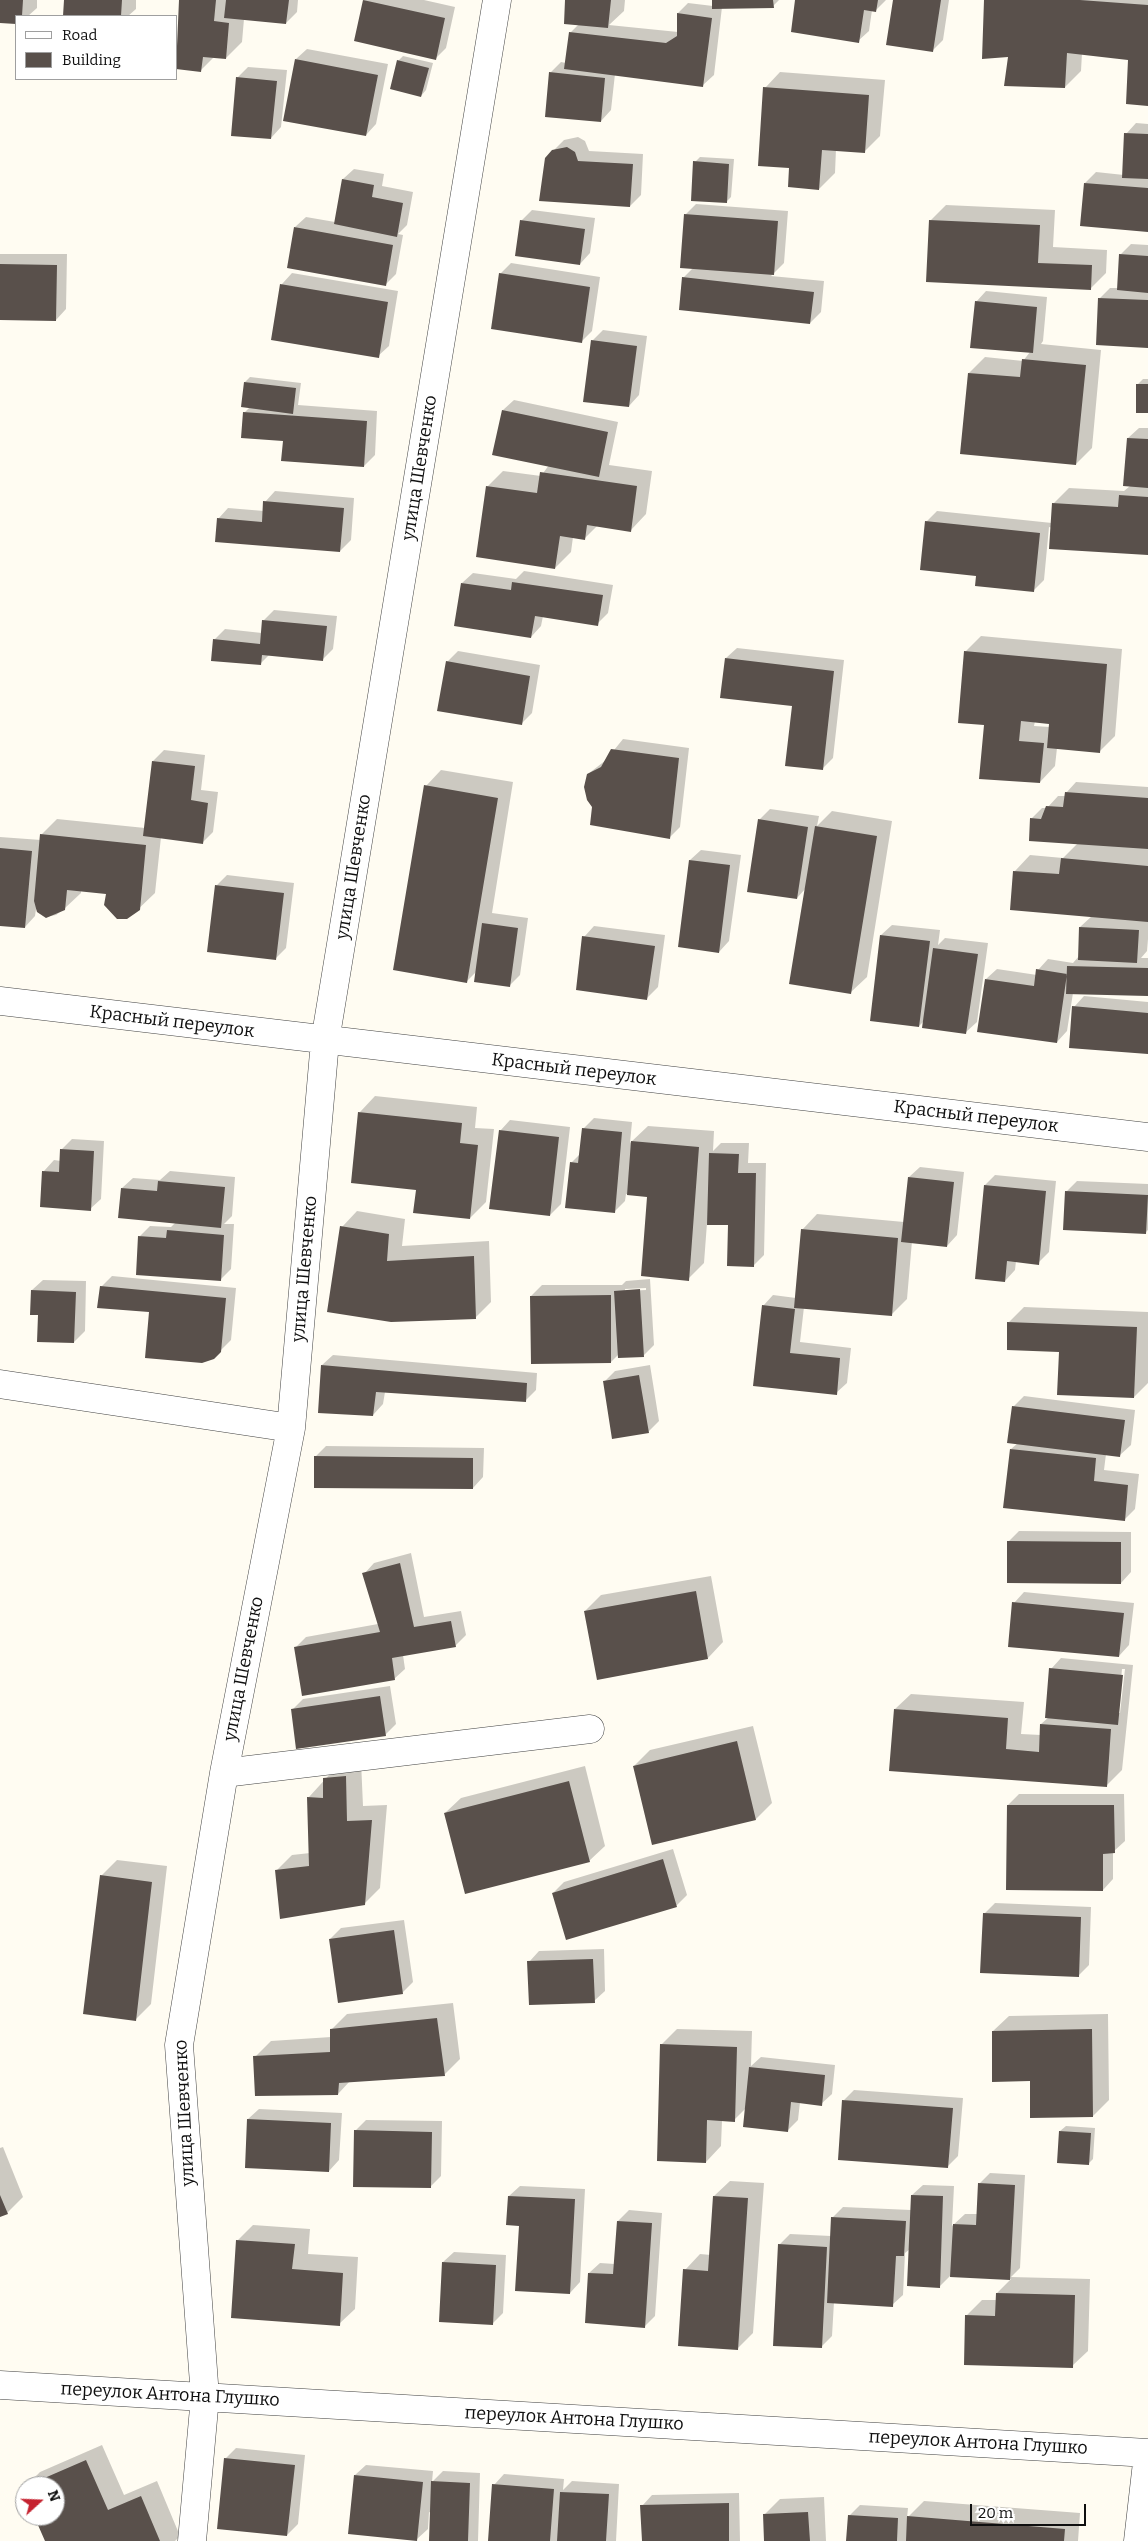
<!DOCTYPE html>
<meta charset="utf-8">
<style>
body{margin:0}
#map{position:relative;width:1148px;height:2541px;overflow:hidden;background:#fffcf2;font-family:Bitter,serif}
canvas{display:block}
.legend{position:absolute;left:15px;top:15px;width:162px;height:65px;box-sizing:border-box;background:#fff;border:1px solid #9f9f9f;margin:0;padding:6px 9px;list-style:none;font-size:15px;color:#0f0f0f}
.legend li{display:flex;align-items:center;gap:10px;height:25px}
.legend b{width:25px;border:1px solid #9f9f9f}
.north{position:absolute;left:15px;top:2476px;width:50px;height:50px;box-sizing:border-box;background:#fff;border:1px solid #9f9f9f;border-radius:50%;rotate:70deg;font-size:14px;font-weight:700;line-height:20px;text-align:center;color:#0f0f0f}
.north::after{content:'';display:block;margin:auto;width:18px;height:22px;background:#c5222f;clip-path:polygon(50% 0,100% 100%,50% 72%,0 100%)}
.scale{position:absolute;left:970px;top:2504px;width:116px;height:22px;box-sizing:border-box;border:2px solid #0f0f0f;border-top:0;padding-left:6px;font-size:15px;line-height:18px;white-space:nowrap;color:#0f0f0f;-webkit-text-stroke:4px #fff;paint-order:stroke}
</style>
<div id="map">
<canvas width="1148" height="2541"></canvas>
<ul class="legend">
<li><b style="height:6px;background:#fff"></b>Road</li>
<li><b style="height:14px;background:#59504b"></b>Building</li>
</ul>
<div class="north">N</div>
<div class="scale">20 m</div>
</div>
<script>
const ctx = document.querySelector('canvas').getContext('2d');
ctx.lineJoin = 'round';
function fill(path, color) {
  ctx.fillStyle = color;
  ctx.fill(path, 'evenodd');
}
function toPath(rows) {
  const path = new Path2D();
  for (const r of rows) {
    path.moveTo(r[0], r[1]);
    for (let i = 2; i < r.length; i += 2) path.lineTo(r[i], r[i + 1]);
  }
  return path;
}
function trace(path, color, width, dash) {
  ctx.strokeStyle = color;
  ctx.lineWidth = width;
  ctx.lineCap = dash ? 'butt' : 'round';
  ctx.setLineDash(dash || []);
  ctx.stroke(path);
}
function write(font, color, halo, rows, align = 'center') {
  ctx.font = font + ' Bitter,serif';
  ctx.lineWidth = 5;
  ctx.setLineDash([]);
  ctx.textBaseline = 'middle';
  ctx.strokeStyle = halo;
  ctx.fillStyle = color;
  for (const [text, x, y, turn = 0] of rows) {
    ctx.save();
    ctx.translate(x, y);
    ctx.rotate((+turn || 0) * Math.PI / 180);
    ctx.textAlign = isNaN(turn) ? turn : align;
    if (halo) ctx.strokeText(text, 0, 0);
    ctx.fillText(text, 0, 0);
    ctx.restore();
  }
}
const shadow = toPath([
 [0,0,37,0,37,8,28,16,16,16,16,23,0,22],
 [65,0,136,0,136,9,128,16,64,16],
 [181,0,298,0,297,12,286,23,244,19,242,42,226,58,214,57,201,70,176,68],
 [364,0,424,0,455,7,446,48,436,58,355,40],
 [567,0,625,0,624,11,609,25,678,32,678,13,688,3,713,6,713,0,779,0,773,6,722,7,714,75,703,85,615,74,611,110,601,121,550,73,561,62,566,63,570,33,579,24],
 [797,0,886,0,876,10,872,10,869,31,858,41],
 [894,0,949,0,943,40,932,51],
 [985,0,1148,0,1148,105,1130,56,1082,53,1081,71,1065,87,1010,56],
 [307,49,388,64,376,124,366,135,296,59],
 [403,56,433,63,426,90,421,96,398,61],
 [248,67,287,70,281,127,271,138,237,78],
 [780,72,885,80,880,136,864,152,836,149,835,173,819,189,791,167,765,88],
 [1136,123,1148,124,1148,231,1085,183,1096,172,1124,175,1126,134],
 [578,137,585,141,589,151,643,154,641,195,630,206,553,151,564,140],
 [700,157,734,159,731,197,726,202,695,162],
 [354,169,384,174,382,186,413,192,407,225,398,234,403,235,396,274,385,285,295,227,306,217,335,222,343,179],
 [696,204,788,211,784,263,771,276,824,281,821,312,810,323,683,278,693,268,686,214],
 [946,205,1055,210,1053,247,1107,250,1106,273,1090,289,930,221],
 [532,210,595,218,590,253,580,264,521,221],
 [1131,244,1148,245,1148,347,1100,298,1110,288,1118,288,1120,255],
 [0,254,67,254,66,309,56,320,0,319],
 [511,263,600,277,592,331,581,342,500,274],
 [292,273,398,291,389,346,378,356,273,339,282,284],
 [986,291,1047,297,1043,341,1041,344,1101,350,1092,448,1076,464,969,373,985,357,1023,361,1030,352,976,302],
 [603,330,647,336,639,395,629,406,592,341],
 [250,377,301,383,298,405,377,411,375,455,364,466,284,439,244,413,250,407,245,382],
 [1143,379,1148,379,1148,412,1138,384],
 [514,400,618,422,609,465,652,471,646,514,631,530,598,525,585,538,573,537,571,552,555,568,487,487,503,471,541,476,549,465,503,410],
 [1139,428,1148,428,1148,554,1049,527,1044,580,1033,591,977,575,926,522,937,511,1052,523,1053,504,1069,488,1124,491,1130,486,1128,438],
 [275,491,354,498,351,540,340,551,218,519,228,508,264,511,265,502],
 [524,571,613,585,608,613,597,624,543,616,541,626,531,637,462,583,473,573,516,579],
 [274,610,337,616,333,649,322,660,270,654,260,664,214,640,225,629,262,633,263,621],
 [981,636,1122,649,1115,736,1099,752,1057,748,1055,766,1040,782,965,652],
 [1035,721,1050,723,1050,727,1034,726],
 [737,648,844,660,833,758,822,769,794,705,726,658],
 [458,651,540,665,532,713,521,724,447,662],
 [623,739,689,748,680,827,670,837,593,806,588,774,606,760],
 [164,750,205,755,201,790,218,792,213,832,202,843,161,837,155,893,132,915,118,917,107,893,81,890,81,893,64,909,56,915,46,917,36,909,35,916,25,927,0,925,0,837,41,840,41,835,57,819,145,828,153,761],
 [441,770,513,782,492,913,528,918,520,975,510,985,476,972,467,981,426,786],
 [1076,782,1148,787,1148,939,1147,951,1141,958,1148,958,1148,995,1073,993,1067,1031,1057,1042,986,979,997,969,1037,975,1038,970,1048,959,1073,963,1079,956,1080,927,1092,916,1011,909,1015,871,1030,855,1063,858,1078,843,1031,819,1042,808,1047,808,1058,796,1065,796,1066,793],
 [770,809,819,816,817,826,832,811,892,821,867,977,851,992,806,888,797,898,759,820],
 [701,850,741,855,729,941,719,952,690,860],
 [227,875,294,883,286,948,275,959,217,885],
 [892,925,940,930,938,945,945,938,988,943,977,1022,966,1032,924,1021,919,1026,881,935],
 [594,926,665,935,658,987,647,998,584,937],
 [1084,996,1148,1002,1148,1052,1074,1007],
 [375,1096,477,1107,475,1128,494,1129,486,1202,470,1218,417,1189,360,1112],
 [594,1118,632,1122,630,1143,648,1126,714,1131,713,1151,721,1143,749,1143,748,1163,766,1163,764,1255,753,1266,730,1224,707,1223,704,1263,688,1279,649,1196,626,1194,625,1201,615,1211,571,1163,581,1153,583,1129],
 [510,1120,570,1127,561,1204,550,1215,500,1131],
 [72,1139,104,1141,101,1199,90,1209,41,1206,44,1171,54,1160,61,1161,61,1150],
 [920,1167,964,1172,957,1235,947,1246,912,1241,907,1299,891,1315,804,1307,800,1342,851,1348,847,1383,836,1393,754,1385,763,1306,773,1295,796,1298,802,1230,817,1214,904,1222,909,1177],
 [170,1171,235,1177,232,1216,224,1224,234,1224,231,1269,220,1280,140,1236,150,1226,171,1227,176,1222,122,1188,133,1178,160,1180],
 [995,1175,1056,1181,1049,1252,1038,1263,1016,1261,1015,1270,1005,1281,985,1185],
 [1077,1181,1148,1184,1148,1230,1145,1233,1066,1192],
 [357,1211,405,1219,402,1246,489,1241,491,1302,475,1318,391,1321,342,1227],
 [112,1276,236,1288,231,1340,213,1358,150,1311,101,1287],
 [650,1279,654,1345,644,1355,619,1354,611,1362,531,1296,542,1285,622,1285,626,1281],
 [646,1288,646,1290,625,1291,625,1289],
 [43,1280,86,1281,85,1331,74,1342,39,1314,32,1290],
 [1024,1307,1148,1312,1148,1383,1134,1397,1060,1351,1009,1322],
 [333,1355,537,1373,536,1390,525,1401,385,1392,383,1404,373,1415,322,1365],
 [650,1365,659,1421,648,1432,604,1382,615,1371],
 [1024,1396,1135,1410,1131,1445,1120,1455,1106,1454,1104,1470,1139,1474,1135,1509,1125,1519,1011,1449,1018,1443,1013,1407],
 [326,1446,484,1448,483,1477,473,1488,315,1457],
 [1019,1531,1131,1532,1131,1572,1121,1583,1008,1542],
 [411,1553,424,1617,461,1611,466,1635,455,1646,403,1655,405,1669,394,1679,296,1647,306,1637,378,1624,364,1574,374,1563],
 [711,1576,723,1642,708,1658,585,1611,601,1595],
 [1024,1592,1134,1603,1129,1645,1119,1656,1014,1603],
 [1061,1658,1133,1665,1122,1770,1106,1786,895,1709,911,1694,1024,1702,1021,1734,1041,1735,1041,1724,1049,1717,1051,1669],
 [1122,1669,1125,1669,1120,1713,1118,1713],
 [390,1686,396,1724,385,1735,292,1710,303,1699],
 [753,1726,772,1803,756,1819,653,1843,634,1766,650,1750],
 [361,1761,363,1806,387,1805,380,1888,364,1904,276,1871,292,1855,310,1853,309,1797,340,1763],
 [585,1766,605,1846,589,1861,445,1813,461,1798],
 [1019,1794,1124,1794,1125,1841,1113,1852,1113,1879,1103,1890,1008,1805],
 [673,1849,687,1895,677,1905,567,1938,553,1893,564,1882],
 [117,1860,167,1866,151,2004,136,2019,101,1876],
 [995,1903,1091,1907,1089,1965,1078,1976,984,1914],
 [404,1920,413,1982,402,1993,330,1939,341,1928],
 [604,1949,605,1991,594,2001,529,1962,539,1951],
 [453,2003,460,2059,444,2075,350,2081,338,2094,255,2057,271,2041,331,2037,331,2030,347,2014],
 [1108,2014,1109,2100,1093,2116,1031,2080,993,2031,1009,2016],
 [677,2029,752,2031,751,2066,761,2057,835,2065,832,2094,821,2104,800,2102,798,2120,788,2130,746,2108,734,2120,722,2120,721,2146,706,2162,661,2045],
 [854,2090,963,2098,958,2156,947,2167,844,2100],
 [259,2109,342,2113,339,2160,329,2171,248,2119],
 [366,2120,442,2121,441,2176,430,2187,355,2131],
 [1066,2126,1095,2128,1093,2159,1088,2164,1060,2131],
 [3,2147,23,2197,7,2213,0,2216,0,2148],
 [990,2173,1025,2175,1020,2268,1011,2277,1090,2279,1088,2351,1072,2366,967,2315,982,2300,997,2300,997,2293,1011,2279,950,2276,940,2286,910,2249,905,2253,903,2295,892,2305,834,2302,832,2336,821,2347,779,2245,790,2234,831,2236,832,2218,843,2207,911,2210,912,2195,923,2185,954,2186,952,2226,965,2214,978,2214,980,2183],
 [730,2181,764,2183,753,2333,737,2349,685,2270,700,2254,711,2255,714,2196],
 [520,2186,585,2189,580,2282,570,2293,520,2224,509,2196],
 [629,2210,662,2213,655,2316,645,2326,589,2273,600,2263,615,2264,618,2221],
 [253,2225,310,2229,308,2254,358,2257,355,2309,339,2324,237,2241],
 [454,2252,506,2255,503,2313,492,2324,443,2262],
 [102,2445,124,2495,157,2481,180,2536,175,2541,47,2541,36,2516,55,2516,55,2486,26,2486,40,2472],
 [236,2448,305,2455,298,2524,287,2535,225,2459],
 [366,2465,433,2471,432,2482,443,2471,480,2473,478,2541,430,2541,431,2513,429,2512,428,2529,417,2539,355,2475],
 [504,2474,564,2479,563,2490,572,2481,619,2484,616,2541,490,2541,494,2485],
 [739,2493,740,2541,643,2541,642,2506,652,2495],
 [824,2497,826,2541,766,2541,764,2515,780,2499],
 [924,2501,1080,2513,1078,2541,848,2541,849,2516,860,2505,908,2508,907,2518]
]);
const building = toPath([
 [0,0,23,0,22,16,16,16,16,24,0,23],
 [64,0,122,0,121,16,63,16],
 [179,0,216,0,214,21,229,23,226,59,203,57,201,72,176,69],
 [226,0,289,0,286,24,224,18],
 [363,0,445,18,436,60,354,41],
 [565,0,611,0,608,28,564,24],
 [712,0,773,0,774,8,712,9],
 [795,0,878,0,876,12,864,10,859,43,791,32],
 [893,0,941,0,933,52,886,45],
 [984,0,1080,0,1148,5,1148,106,1126,104,1128,60,1067,53,1065,88,1004,86,1008,57,982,59],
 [677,13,712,18,703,87,564,69,569,32,666,43,677,36],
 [295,59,378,75,366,136,283,121],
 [397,60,429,68,421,97,390,89],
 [549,72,605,78,601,122,545,117],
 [236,77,277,81,271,139,231,136],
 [763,87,869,95,865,153,822,150,819,190,788,187,789,168,758,166],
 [1124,133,1148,134,1148,179,1122,178],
 [567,147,575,152,578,161,633,164,630,207,539,201,545,158,552,150],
 [693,161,729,164,727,203,691,201],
 [342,179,374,185,372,197,403,203,397,237,334,224],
 [1084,183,1148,188,1148,232,1080,226],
 [684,214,778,221,774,275,680,268],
 [520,220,585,229,580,265,515,256],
 [929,220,1040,225,1038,263,1092,265,1091,290,926,282],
 [294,227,393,245,386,286,287,268],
 [1119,254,1148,256,1148,293,1117,290],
 [0,264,57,265,56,321,0,320],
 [499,273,590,287,582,343,491,329],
 [682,277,814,292,810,324,679,310],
 [280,284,388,302,379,358,271,340],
 [1098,298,1148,300,1148,348,1096,345],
 [975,301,1037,307,1033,353,970,348],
 [591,340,637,346,629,407,583,402],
 [1022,359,1086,365,1076,465,960,454,968,373,1020,377],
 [244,382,296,388,293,414,241,407],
 [1136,384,1148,384,1148,413,1136,413],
 [502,410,608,432,599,477,492,455],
 [243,412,367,421,364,467,281,461,283,441,241,438],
 [1127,438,1148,439,1148,488,1123,486],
 [540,472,637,486,631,532,587,525,585,540,560,536,555,569,476,557,486,486,537,493],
 [1119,495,1148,497,1148,555,1049,549,1052,503,1118,507],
 [263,501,344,508,340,552,215,542,217,518,262,522],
 [925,521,1040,533,1034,592,975,586,976,576,920,570],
 [512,582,603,595,598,626,535,616,531,638,454,626,461,583,511,590],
 [262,620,327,626,323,661,262,655,261,665,211,661,213,639,260,644],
 [964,651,1107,664,1100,753,1047,748,1049,724,1021,721,1019,741,1044,743,1040,783,979,779,984,725,958,723],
 [725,658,834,671,823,770,785,766,792,706,720,698],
 [446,661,530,676,522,725,437,711],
 [611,749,679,758,670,839,590,825,592,807,587,800,584,787,587,774,601,767],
 [152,761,195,766,191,800,208,803,203,844,143,836],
 [424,785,498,798,467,983,393,970],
 [1065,792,1148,798,1148,849,1029,841,1030,818,1041,819,1046,806,1063,807],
 [758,819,808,827,797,899,747,892],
 [815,826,877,836,851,994,789,984],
 [40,834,146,845,140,910,127,919,117,919,104,905,106,894,67,890,65,910,46,918,37,912,34,901],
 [0,848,32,851,25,928,0,926],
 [1061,858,1148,866,1148,922,1010,910,1013,871,1059,874],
 [689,860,730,865,719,953,678,947],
 [215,885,284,893,276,960,207,952],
 [482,923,518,928,510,987,474,982],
 [1079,927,1139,930,1137,963,1078,960],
 [880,935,930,941,919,1027,870,1021],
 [582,936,655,946,647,1000,576,990],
 [933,948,978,954,966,1034,922,1028],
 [1067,966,1148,968,1148,996,1066,994],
 [1036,969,1067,974,1057,1043,977,1032,985,979,1034,986],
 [1072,1006,1148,1013,1148,1054,1069,1048],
 [358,1112,462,1123,460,1143,478,1145,470,1219,413,1213,416,1190,351,1183],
 [582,1128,622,1132,615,1213,565,1208,570,1162,578,1163],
 [499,1130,559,1137,550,1216,489,1209],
 [631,1141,699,1147,689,1281,641,1276,647,1197,627,1195],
 [60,1149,94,1151,91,1211,40,1207,42,1171,59,1172],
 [709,1153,739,1154,738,1173,756,1173,754,1267,727,1266,728,1225,707,1225],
 [908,1177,954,1182,947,1247,901,1242],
 [158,1181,225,1187,221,1228,118,1218,121,1188,157,1191],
 [984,1185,1046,1191,1039,1265,1007,1261,1005,1282,975,1279],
 [1065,1191,1148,1195,1146,1234,1063,1230],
 [340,1226,389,1234,387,1261,474,1256,476,1319,391,1322,327,1312],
 [801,1229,898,1238,892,1316,794,1308],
 [167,1230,224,1235,221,1281,136,1275,138,1236,166,1238],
 [100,1286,226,1298,221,1352,214,1359,202,1363,145,1358,149,1312,97,1308],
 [640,1289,644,1357,618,1358,614,1291],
 [31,1290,76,1292,74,1343,37,1342,38,1315,30,1315],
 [611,1295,611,1363,531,1364,530,1296],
 [762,1305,795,1309,790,1353,840,1358,837,1395,753,1386],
 [1007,1322,1137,1327,1134,1398,1057,1395,1059,1352,1007,1350],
 [321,1365,527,1383,526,1402,376,1392,373,1416,318,1413],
 [639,1375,649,1433,612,1439,603,1381],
 [1012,1406,1125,1420,1120,1457,1007,1443],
 [1010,1449,1096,1458,1094,1481,1128,1485,1125,1521,1003,1508],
 [314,1456,473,1458,473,1489,314,1488],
 [1007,1541,1121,1542,1121,1584,1007,1583],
 [400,1563,414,1627,451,1621,456,1647,392,1658,395,1680,302,1696,294,1647,380,1632,362,1573],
 [696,1591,708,1659,597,1680,584,1611],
 [1012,1602,1124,1613,1119,1657,1008,1647],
 [1049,1668,1123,1675,1118,1725,1045,1718],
 [380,1696,386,1736,296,1749,291,1709],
 [894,1709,1008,1718,1006,1749,1039,1752,1040,1724,1111,1729,1107,1787,889,1771],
 [737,1741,756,1820,652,1845,633,1766],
 [346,1776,347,1821,372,1820,365,1905,280,1919,275,1870,309,1866,307,1797,323,1798,323,1778],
 [569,1781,590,1862,465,1894,444,1813],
 [1007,1805,1114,1805,1115,1853,1103,1854,1103,1891,1006,1890],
 [663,1859,677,1907,566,1940,552,1893],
 [100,1875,152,1882,136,2021,83,2014],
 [983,1913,1081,1917,1079,1977,980,1973],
 [394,1930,403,1994,338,2003,329,1939],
 [593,1959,595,2003,529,2005,527,1961],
 [437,2018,445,2076,339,2083,338,2095,255,2096,253,2056,330,2052,330,2029],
 [1092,2029,1093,2117,1030,2118,1030,2081,992,2082,992,2031],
 [660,2044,737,2047,735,2122,707,2120,706,2163,657,2161],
 [749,2067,825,2075,822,2106,791,2102,788,2132,743,2127],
 [842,2100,953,2108,948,2168,838,2160],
 [247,2119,331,2123,329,2172,245,2168],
 [354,2130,432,2132,431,2188,353,2187],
 [1059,2131,1091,2133,1089,2165,1057,2163],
 [978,2183,1015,2185,1010,2280,950,2277,953,2224,976,2225],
 [0,2195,8,2214,0,2217],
 [911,2195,943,2196,940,2288,907,2286],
 [508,2196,575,2199,570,2294,515,2291,519,2226,506,2225],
 [713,2196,748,2198,738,2350,678,2346,683,2269,708,2271],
 [831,2217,906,2221,904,2256,896,2256,893,2307,827,2303],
 [617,2221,652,2223,645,2328,585,2323,588,2273,613,2274],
 [236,2240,295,2244,292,2269,343,2273,340,2326,231,2318],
 [778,2244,827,2247,822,2348,773,2346],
 [442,2262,496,2265,493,2325,439,2322],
 [996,2293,1075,2295,1073,2368,964,2365,965,2315,995,2316],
 [224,2458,295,2465,287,2536,217,2529],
 [86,2460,108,2510,141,2496,160,2541,45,2541,34,2516,55,2516,55,2486,26,2486],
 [354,2475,423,2482,417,2541,348,2534],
 [431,2481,470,2483,468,2541,429,2541],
 [492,2484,554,2489,550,2541,488,2541],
 [560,2492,609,2494,606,2541,557,2541],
 [729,2503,729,2541,642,2541,640,2505],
 [808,2512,810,2541,764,2541,763,2514],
 [848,2515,898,2518,897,2541,846,2541],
 [907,2516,1065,2529,1064,2541,906,2541]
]);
const minor = toPath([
 [0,1001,1148,1137],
 [0,1384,291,1428],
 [224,1773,590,1729],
 [0,2385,1148,2453],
 [192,2541,205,2397,179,2045,224,1773,291,1428,325,1041,497,0],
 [1138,2541,1148,2454]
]);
const streetNames = [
 ["улица Шевченко",420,468,-81],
 ["улица Шевченко",354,867,-81],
 ["Красный переулок",172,1022,7],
 ["Красный переулок",574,1070,7],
 ["Красный переулок",976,1117,7],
 ["улица Шевченко",305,1269,-85],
 ["улица Шевченко",244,1669,-79],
 ["улица Шевченко",185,2113,-93],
 ["переулок Антона Глушко",170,2395,3],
 ["переулок Антона Глушко",574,2419,3],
 ["переулок Антона Глушко",978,2443,3]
];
fill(shadow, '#0003');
fill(building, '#59504b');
trace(minor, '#424242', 29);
trace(minor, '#fff', 28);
write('18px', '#0f0f0f', '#fff', streetNames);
</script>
